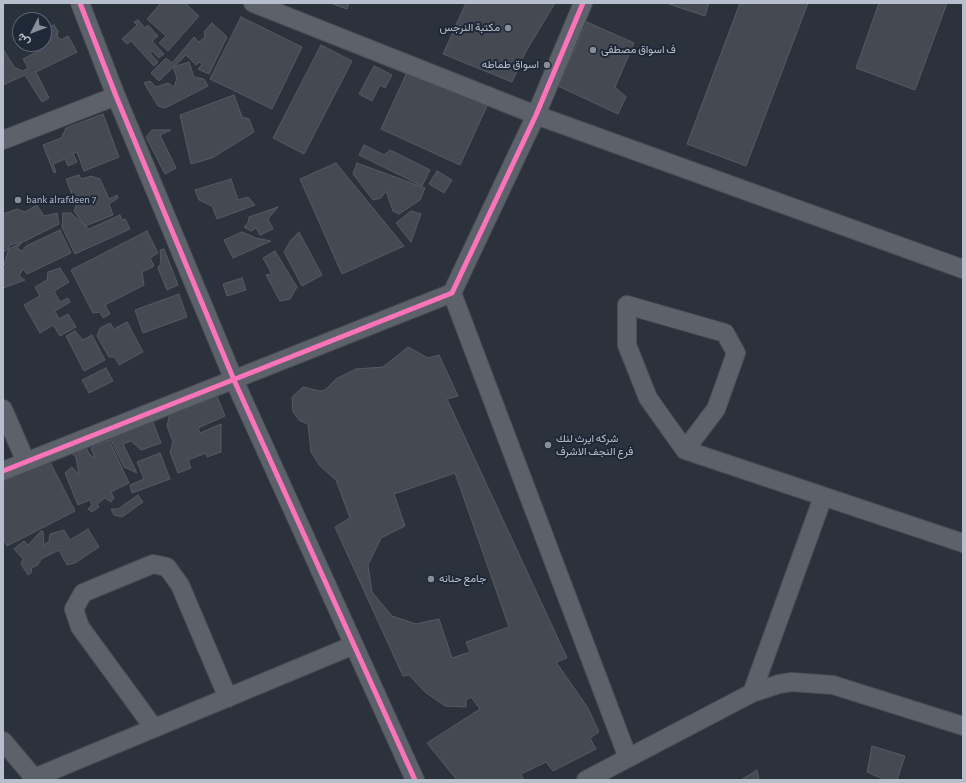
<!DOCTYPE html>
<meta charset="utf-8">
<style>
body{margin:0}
#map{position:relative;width:966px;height:783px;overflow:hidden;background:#2c323c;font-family:"Alegreya Sans",Vazirmatn,sans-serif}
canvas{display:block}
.frame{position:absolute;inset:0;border:4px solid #b8bfcc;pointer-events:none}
.north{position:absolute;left:12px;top:12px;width:40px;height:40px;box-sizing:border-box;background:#1f2837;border:1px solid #5c6473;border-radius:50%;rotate:228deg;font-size:11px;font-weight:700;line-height:16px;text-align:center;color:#b8bfcc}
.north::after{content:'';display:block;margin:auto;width:14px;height:18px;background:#878e9a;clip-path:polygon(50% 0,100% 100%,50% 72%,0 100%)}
</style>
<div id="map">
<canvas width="966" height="783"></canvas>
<div class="frame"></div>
<div class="north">ش</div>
</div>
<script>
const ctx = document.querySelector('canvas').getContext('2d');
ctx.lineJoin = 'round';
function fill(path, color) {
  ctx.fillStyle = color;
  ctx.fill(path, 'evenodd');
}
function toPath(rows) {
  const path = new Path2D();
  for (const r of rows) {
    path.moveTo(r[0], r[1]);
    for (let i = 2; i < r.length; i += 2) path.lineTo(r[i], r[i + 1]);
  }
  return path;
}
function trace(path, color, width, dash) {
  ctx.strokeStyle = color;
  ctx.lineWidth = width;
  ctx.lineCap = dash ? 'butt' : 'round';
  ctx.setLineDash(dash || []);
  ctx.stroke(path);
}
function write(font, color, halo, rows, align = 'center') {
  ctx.font = font + ' "Alegreya Sans",Vazirmatn,sans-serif';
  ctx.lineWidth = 4;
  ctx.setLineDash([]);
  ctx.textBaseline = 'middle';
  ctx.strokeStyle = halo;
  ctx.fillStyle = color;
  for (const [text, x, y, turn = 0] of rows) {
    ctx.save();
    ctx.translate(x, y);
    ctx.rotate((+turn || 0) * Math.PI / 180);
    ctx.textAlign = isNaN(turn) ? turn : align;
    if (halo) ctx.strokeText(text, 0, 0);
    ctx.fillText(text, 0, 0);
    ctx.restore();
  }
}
const building = toPath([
 [161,3,185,3,199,16,168,51,159,43,166,36,147,19,161,3],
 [330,3,349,3,347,9,330,3],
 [466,3,555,3,525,53,512,82,443,54,466,3],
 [666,3,709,3,705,16,666,3],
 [740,3,808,3,746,166,687,144,740,3],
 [879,3,947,3,915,90,856,68,879,3],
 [241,17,302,47,272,109,210,79,241,17],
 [138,20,145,28,148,25,158,36,152,41,164,54,159,58,152,51,150,53,158,62,154,66,131,41,127,44,122,39,137,25,134,22,138,20],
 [587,22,634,43,615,87,626,97,618,114,558,86,587,22],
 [212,23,227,37,209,74,198,69,202,65,199,62,196,65,186,55,159,81,151,73,166,58,172,63,194,37,199,42,205,37,204,32,212,23],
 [54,25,58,31,57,36,61,40,68,36,77,52,36,72,49,98,42,102,25,75,3,85,3,49,14,67,23,71,28,68,23,59,42,49,39,44,44,44,44,29,54,25],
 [321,45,352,61,304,154,273,138,321,45],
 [189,62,194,77,204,79,208,86,165,108,158,106,144,83,150,81,156,87,168,83,174,87,177,78,173,67,189,62],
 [374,66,392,75,385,88,380,85,372,101,359,94,374,66],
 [408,70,487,106,460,165,381,129,408,70],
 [234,95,242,117,249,119,254,132,212,158,191,164,180,115,234,95],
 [103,114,119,157,84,171,77,152,73,153,77,162,68,166,65,159,53,164,56,172,54,173,43,145,61,138,66,128,103,114],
 [152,130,171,130,160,135,176,168,165,174,146,137,152,130],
 [364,145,384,155,390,150,430,170,422,186,359,155,364,145],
 [336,163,404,246,342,274,300,179,336,163],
 [357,163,425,188,420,200,399,214,393,211,386,191,381,198,373,200,353,174,357,163],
 [437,171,452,180,444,193,429,184,437,171],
 [79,175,81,179,91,176,100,179,109,199,117,195,118,198,109,204,113,215,85,226,74,211,76,205,66,179,79,175],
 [231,179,238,200,248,197,255,205,217,219,212,206,199,200,195,190,231,179],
 [37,205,44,216,57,213,59,224,3,252,3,214,17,209,25,212,37,205],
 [278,207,268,219,273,229,260,235,256,228,251,231,244,227,248,223,249,217,278,207],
 [411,211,421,214,411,242,396,223,411,211],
 [63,213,71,213,89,229,120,215,122,220,125,219,130,229,75,254,62,227,63,213],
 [60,230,71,253,27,274,23,269,19,276,25,280,3,288,3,271,6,268,4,264,10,245,22,242,17,248,22,251,26,246,60,230],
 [147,231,158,253,150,258,154,266,142,272,144,285,105,305,110,314,103,318,100,312,93,313,71,270,147,231],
 [242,232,256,238,271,241,233,258,224,240,242,232],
 [299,232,322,275,302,286,284,252,291,240,299,232],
 [164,249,178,285,167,290,158,268,161,263,160,250,164,249],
 [275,251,297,287,290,299,280,301,266,275,272,274,263,258,275,251],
 [60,268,69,282,54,291,60,302,68,298,70,302,55,311,59,319,68,314,76,327,60,336,53,325,40,333,24,305,40,296,35,287,47,280,48,272,60,268],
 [242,278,246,290,227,296,223,284,242,278],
 [179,294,187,317,143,333,135,310,179,294],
 [127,322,143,352,119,365,115,357,109,357,97,336,100,328,110,323,114,329,127,322],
 [75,331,83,340,92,335,105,360,84,371,66,336,75,331],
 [408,347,428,358,439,355,458,396,447,399,567,658,556,662,588,708,599,732,590,738,596,749,553,771,546,762,521,774,524,780,457,780,427,743,480,709,471,697,466,700,466,707,445,706,425,692,409,675,403,676,335,527,350,518,336,480,320,466,311,452,308,424,300,421,293,412,292,397,303,387,320,391,325,390,336,379,356,369,383,367,408,347],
 [106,368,113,381,89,393,82,380,106,368],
 [216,394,225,416,198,428,200,433,221,424,221,452,207,457,206,453,188,460,191,468,178,473,170,452,173,442,167,426,170,413,216,394],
 [151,417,161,443,141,450,131,441,123,444,137,473,124,467,111,440,113,431,151,417],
 [109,440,129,483,111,492,114,498,111,502,105,498,97,504,99,507,92,512,88,509,92,505,90,500,78,505,65,473,72,467,79,475,76,457,71,453,85,446,90,455,95,458,91,448,109,440],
 [160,453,170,479,132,493,130,485,144,479,137,462,160,453],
 [48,458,75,511,7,546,3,538,3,482,48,458],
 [455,473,509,627,466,642,470,652,452,658,439,619,416,624,392,616,372,592,368,565,381,538,405,526,394,494,455,473],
 [138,495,143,502,122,517,114,515,111,509,118,509,138,495],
 [88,529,99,547,75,563,67,565,59,550,41,559,38,565,31,568,32,572,28,575,21,564,23,559,14,549,24,541,28,545,41,531,43,531,44,545,49,541,50,534,64,530,70,540,88,529],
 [872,746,905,756,897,780,885,780,867,772,872,746],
 [757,770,759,780,741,780,757,770]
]);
const minor = toPath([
 [80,3,116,96,234,380,415,780],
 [253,3,536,115,963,269],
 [3,140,116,96],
 [452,293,628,758],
 [3,409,26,462],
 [685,450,716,409,736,353,725,333,627,305,627,345,648,398,685,450,963,543],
 [3,471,452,293,536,115,583,3],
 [752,693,823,497],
 [154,728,80,627,74,609,83,593,153,564,167,567,180,585,228,698],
 [3,741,36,780],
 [34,778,354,645],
 [586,780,752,693,779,684,792,682,833,685,963,726]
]);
const cycleway = toPath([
 [80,3,116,96,234,380,415,780],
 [3,471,452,293,536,115,583,3]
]);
const markers = [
 [508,28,4,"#878e9a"],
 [593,50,4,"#878e9a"],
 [547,65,4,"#878e9a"],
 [18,200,4,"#878e9a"],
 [548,445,4,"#878e9a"],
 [431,579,4,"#878e9a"]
];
const poiNames = [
 ["مكتبة النرجس",500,28,"right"],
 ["ف اسواق مصطفى",601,50],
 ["اسواق طماطه",539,65,"right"],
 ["bank alrafdeen 7",26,200],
 ["شركه ايرث لنك",556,439],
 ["فرع النجف الاشرف",556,452],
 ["جامع حنانه",439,579]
];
fill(building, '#454a52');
trace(building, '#555a63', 1);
trace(minor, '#494d54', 20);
trace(minor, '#5d616a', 18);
trace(cycleway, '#fb73b8', 5);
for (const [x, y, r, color] of markers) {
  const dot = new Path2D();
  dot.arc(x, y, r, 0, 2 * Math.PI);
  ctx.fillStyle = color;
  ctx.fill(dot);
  trace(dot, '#1f2837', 1.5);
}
write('11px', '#b8bfcc', '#1f2837', poiNames, 'left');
</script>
